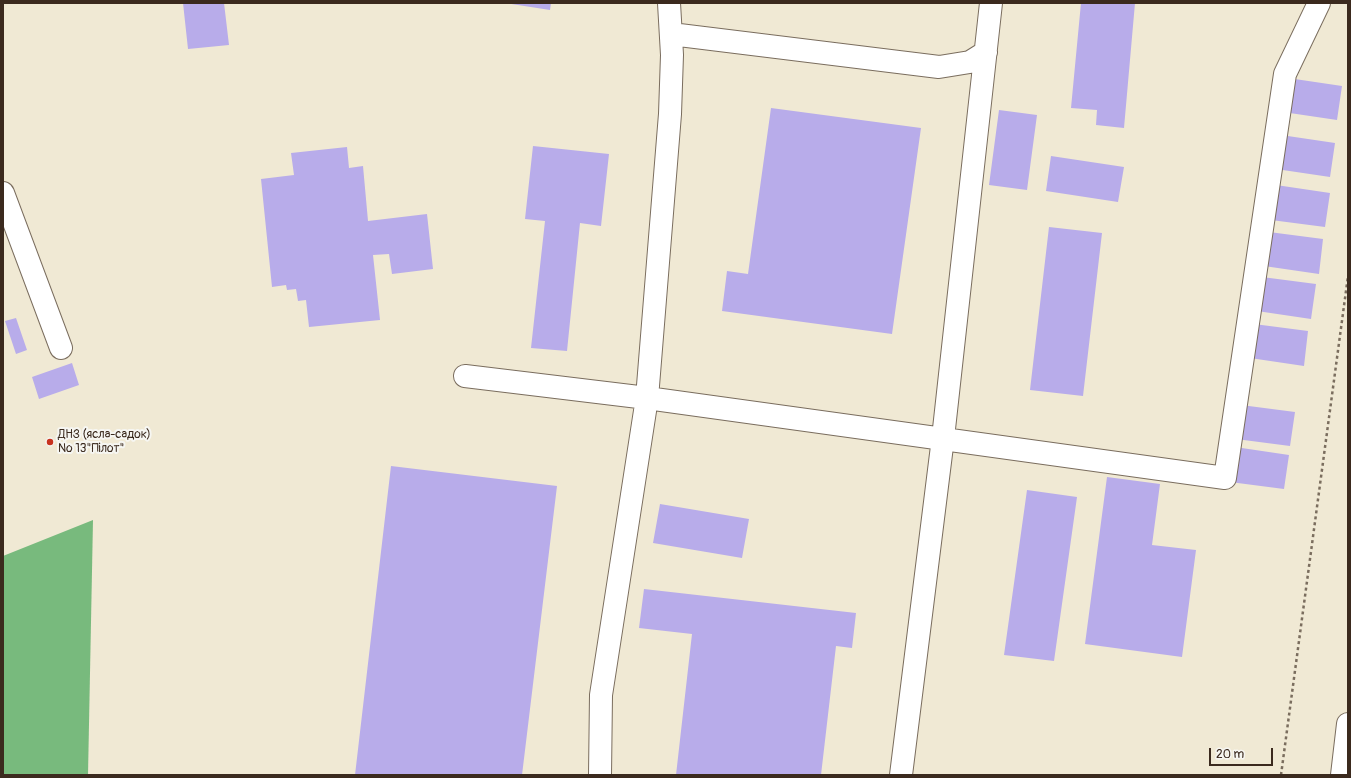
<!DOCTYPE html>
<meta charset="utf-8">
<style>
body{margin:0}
#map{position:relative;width:1351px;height:778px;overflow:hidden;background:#f0e9d4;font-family:Pangolin,sans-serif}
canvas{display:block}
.frame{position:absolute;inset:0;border:4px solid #3b2a1e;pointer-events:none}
.scale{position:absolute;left:1209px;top:748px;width:64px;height:18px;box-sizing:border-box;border:2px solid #3b2a1e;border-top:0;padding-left:5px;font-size:12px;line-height:14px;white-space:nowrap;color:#3b2a1e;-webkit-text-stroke:3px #f6f6f2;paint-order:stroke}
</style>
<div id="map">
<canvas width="1351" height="778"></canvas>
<div class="frame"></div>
<div class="scale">20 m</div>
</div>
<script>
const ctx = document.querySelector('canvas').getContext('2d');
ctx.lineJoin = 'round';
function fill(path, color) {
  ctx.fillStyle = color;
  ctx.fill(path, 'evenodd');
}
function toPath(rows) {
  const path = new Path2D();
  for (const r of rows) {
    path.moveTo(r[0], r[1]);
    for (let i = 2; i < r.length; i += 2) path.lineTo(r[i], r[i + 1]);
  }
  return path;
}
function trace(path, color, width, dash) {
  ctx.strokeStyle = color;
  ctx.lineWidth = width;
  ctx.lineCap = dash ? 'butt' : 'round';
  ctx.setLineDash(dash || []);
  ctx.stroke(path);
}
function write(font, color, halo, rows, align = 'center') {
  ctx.font = font + ' Pangolin,sans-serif';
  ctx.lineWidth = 4;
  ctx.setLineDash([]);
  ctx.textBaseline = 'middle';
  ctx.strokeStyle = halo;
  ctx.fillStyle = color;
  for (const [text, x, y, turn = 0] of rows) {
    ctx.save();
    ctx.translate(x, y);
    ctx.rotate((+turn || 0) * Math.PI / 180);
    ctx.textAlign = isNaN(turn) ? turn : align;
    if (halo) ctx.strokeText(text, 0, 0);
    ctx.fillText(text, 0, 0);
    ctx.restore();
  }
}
const forest = toPath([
 [93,520,88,775,3,775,3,556]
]);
const building = toPath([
 [183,3,224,3,229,45,188,49],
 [505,3,551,3,550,10],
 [1081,3,1135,3,1124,128,1096,125,1097,110,1071,108],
 [1288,78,1342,86,1337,120,1283,112],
 [771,108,921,128,892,334,722,311,727,271,748,274],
 [999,110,1037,115,1027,190,989,185],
 [1281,135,1335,143,1330,177,1276,169],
 [533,146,609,154,601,226,580,223,567,351,531,348,545,221,525,219],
 [347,147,349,168,363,166,368,221,427,214,433,269,392,274,389,254,373,255,380,320,309,327,306,300,298,301,296,289,287,290,286,285,272,287,261,179,294,175,291,153],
 [1051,156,1124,167,1118,202,1046,191],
 [1276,185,1330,193,1325,227,1271,220],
 [1049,227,1102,233,1083,396,1030,390],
 [1269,232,1323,239,1319,274,1264,266],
 [1262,277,1316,284,1311,319,1257,311],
 [16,318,27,350,16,354,5,321],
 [1254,324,1308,331,1304,366,1250,358],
 [72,363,79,385,39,399,32,377],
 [1241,405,1295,412,1290,446,1236,439],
 [1235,447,1289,455,1284,489,1230,482],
 [391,466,557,486,522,775,355,775],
 [1107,477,1160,484,1152,545,1196,550,1182,657,1085,644],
 [1027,490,1077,497,1054,661,1004,655],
 [660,504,749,519,742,558,653,543],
 [644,589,856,613,852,648,836,646,821,775,676,775,692,634,639,628]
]);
const path = toPath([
 [1281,775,1348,276]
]);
const minor = toPath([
 [669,3,672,55,670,114,647,398,1225,478,1285,74,1319,3],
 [671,34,939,67,970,62,986,52],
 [3,193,61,348],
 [465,376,647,398,601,695,600,775],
 [901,775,943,438,991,3]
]);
const major = toPath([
 [1342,775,1348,724]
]);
const markers = [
 [50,442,4,"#c8321e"]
];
const poiNames = [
 ["ДНЗ (ясла-садок)",58,435],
 ["№ 13\"Пілот\"",58,449]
];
fill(forest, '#78ba7d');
fill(building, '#b8acea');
trace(minor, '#7a6d5e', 24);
trace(major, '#7a6d5e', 24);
trace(path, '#7a6d5e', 2.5, [3, 3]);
trace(minor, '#fff', 22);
trace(major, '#fff', 22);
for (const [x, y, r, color] of markers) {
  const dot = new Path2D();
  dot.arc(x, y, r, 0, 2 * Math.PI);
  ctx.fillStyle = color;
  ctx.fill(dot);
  trace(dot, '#f6f6f2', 1.5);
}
write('12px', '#3b2a1e', '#f6f6f2', poiNames, 'left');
</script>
